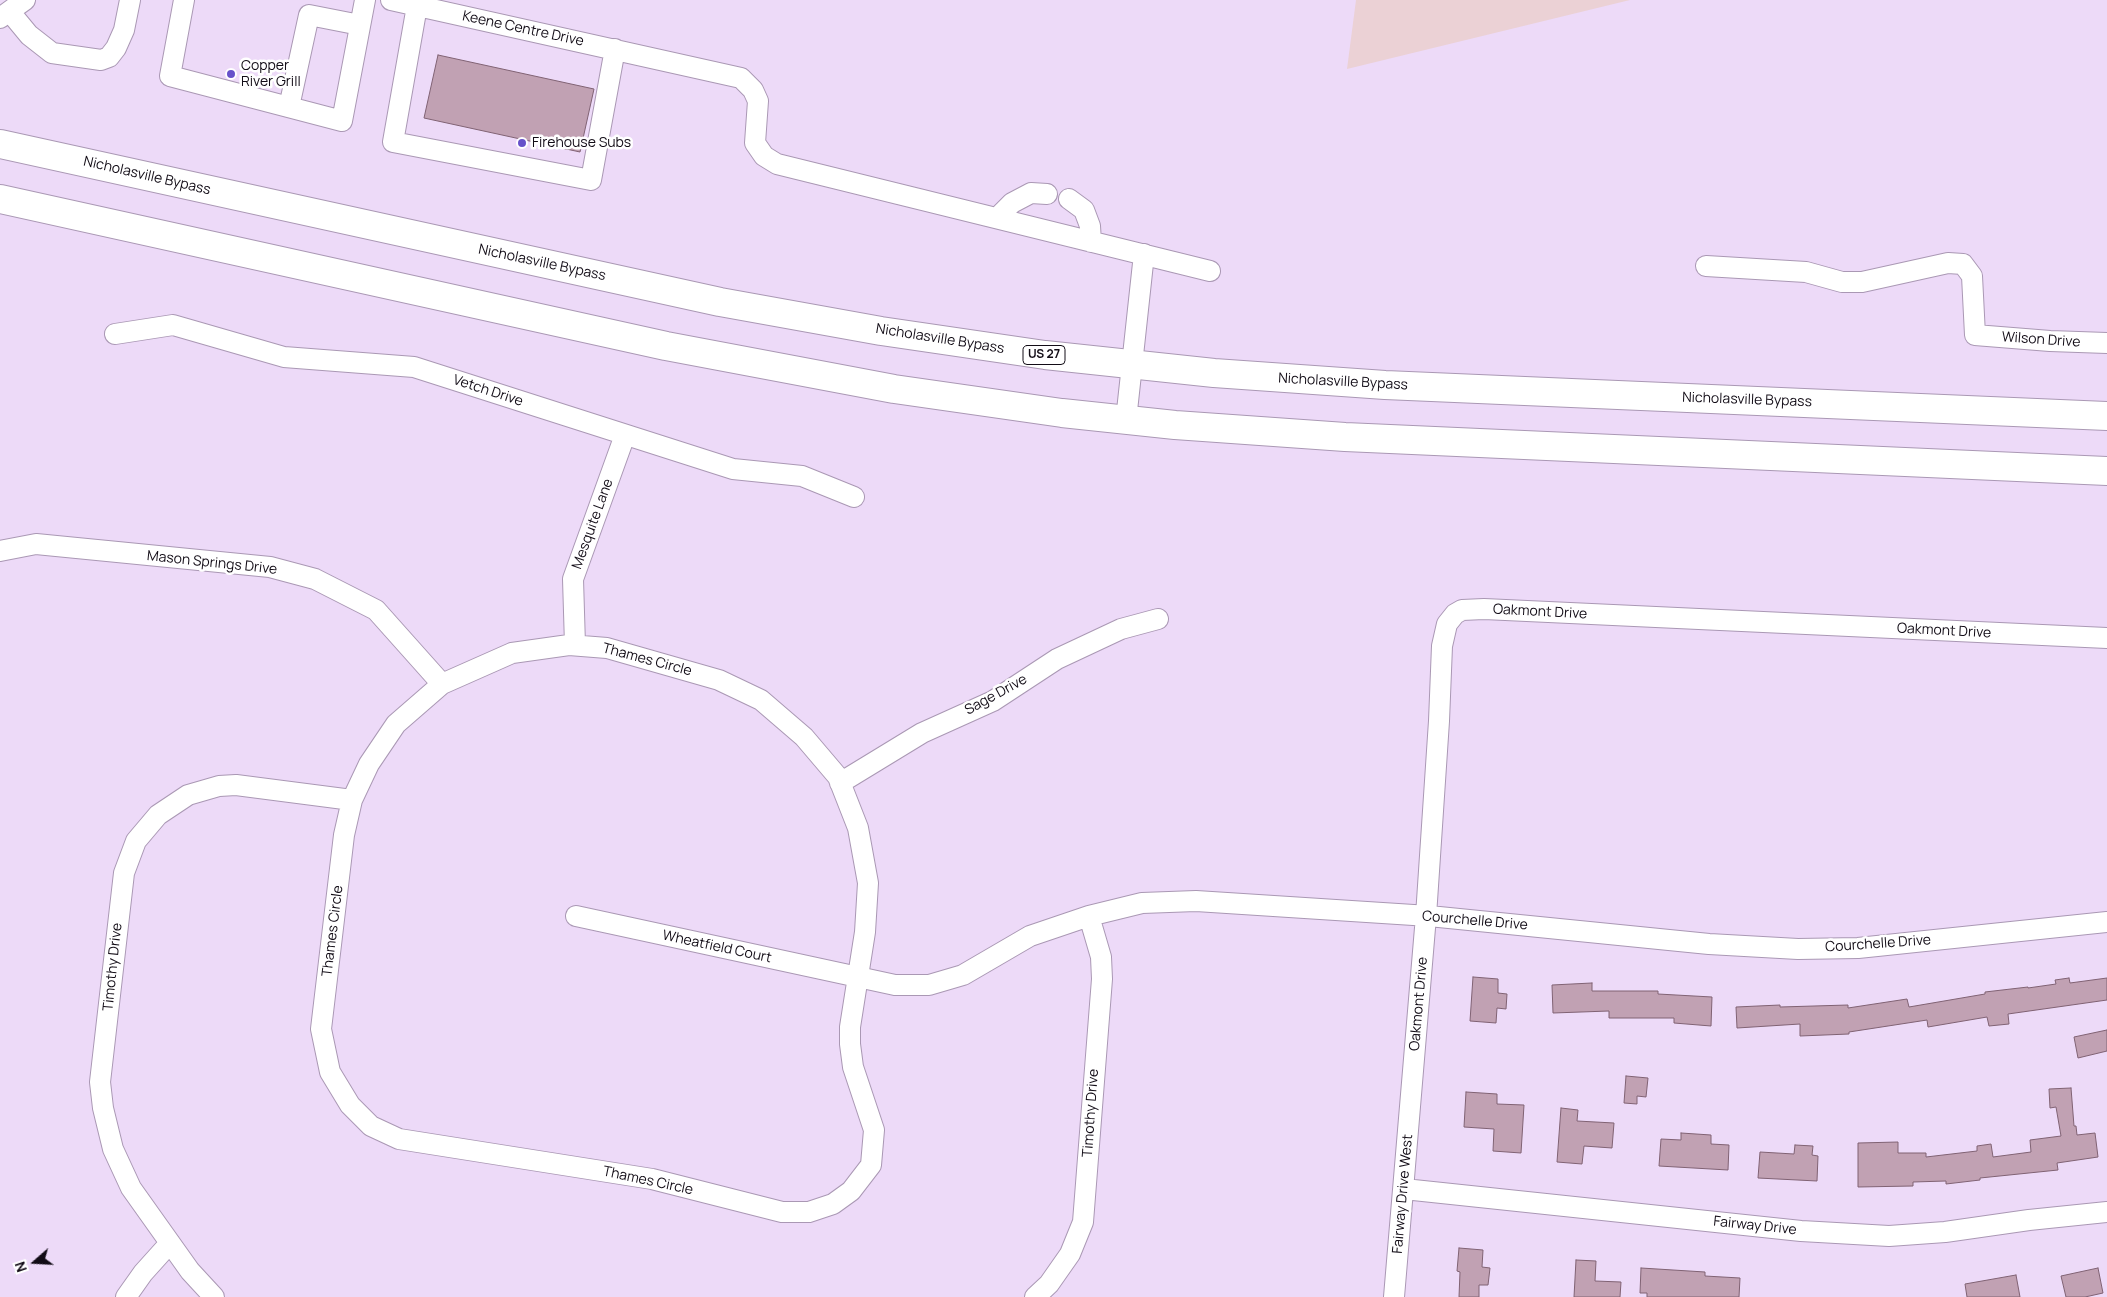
<!DOCTYPE html>
<style>
body{margin:0}
#map{position:relative;width:2107px;height:1297px;overflow:hidden;background:#eddaf8;font-family:Manrope,sans-serif}
canvas{display:block}
.north{position:absolute;left:10px;top:1237px;width:50px;height:50px;-webkit-text-stroke:4px #fff;paint-order:stroke;rotate:251deg;font-size:14px;font-weight:700;line-height:20px;text-align:center;color:#120c16}
.north::after{content:'';display:block;margin:auto;width:18px;height:22px;background:#120c16;clip-path:polygon(50% 0,100% 100%,50% 72%,0 100%)}
</style>
<div id="map">
<canvas width="2107" height="1297"></canvas>
<div class="north">N</div>
</div>
<script>
const ctx = document.querySelector('canvas').getContext('2d');
ctx.lineJoin = 'round';
function fill(path, color) {
  ctx.fillStyle = color;
  ctx.fill(path, 'evenodd');
}
function toPath(rows) {
  const path = new Path2D();
  for (const r of rows) {
    path.moveTo(r[0], r[1]);
    for (let i = 2; i < r.length; i += 2) path.lineTo(r[i], r[i + 1]);
  }
  return path;
}
function trace(path, color, width, dash) {
  ctx.strokeStyle = color;
  ctx.lineWidth = width;
  ctx.lineCap = dash ? 'butt' : 'round';
  ctx.setLineDash(dash || []);
  ctx.stroke(path);
}
function write(font, color, halo, rows, align = 'center') {
  ctx.font = font + ' Manrope,sans-serif';
  ctx.lineWidth = 5;
  ctx.setLineDash([]);
  ctx.textBaseline = 'middle';
  ctx.strokeStyle = halo;
  ctx.fillStyle = color;
  for (const [text, x, y, turn = 0] of rows) {
    ctx.save();
    ctx.translate(x, y);
    ctx.rotate((+turn || 0) * Math.PI / 180);
    ctx.textAlign = isNaN(turn) ? turn : align;
    if (halo) ctx.strokeText(text, 0, 0);
    ctx.fillText(text, 0, 0);
    ctx.restore();
  }
}
const industrial = toPath([
 [1356,0,1630,0,1347,69]
]);
const building = toPath([
 [438,55,594,89,580,152,424,118,438,55],
 [1473,977,1498,979,1498,993,1507,994,1506,1009,1497,1008,1496,1023,1470,1021,1473,977],
 [2069,978,2070,983,2107,978,2107,1000,2008,1014,2009,1024,1989,1026,1987,1017,1928,1027,1927,1020,1849,1032,1849,1034,1800,1036,1800,1024,1737,1028,1736,1007,1780,1005,1780,1007,1848,1005,1848,1008,1907,999,1909,1007,1985,994,1985,992,2028,987,2028,988,2056,984,2055,980,2069,978],
 [1592,983,1592,991,1658,991,1658,994,1712,997,1711,1026,1674,1023,1674,1018,1609,1018,1609,1011,1553,1013,1552,985,1592,983],
 [2107,1030,2107,1051,2078,1058,2074,1037,2107,1030],
 [1626,1076,1648,1078,1646,1097,1637,1096,1637,1104,1624,1103,1626,1076],
 [2071,1088,2074,1126,2076,1126,2077,1135,2095,1133,2098,1157,2057,1163,2058,1170,1980,1178,1980,1180,1946,1184,1946,1181,1913,1182,1913,1186,1858,1187,1858,1143,1898,1142,1898,1153,1926,1153,1926,1157,1977,1151,1977,1146,1991,1144,1993,1157,2031,1152,2030,1140,2061,1136,2056,1107,2050,1108,2049,1089,2071,1088],
 [1466,1092,1497,1094,1497,1104,1524,1105,1521,1153,1493,1151,1494,1129,1464,1127,1466,1092],
 [1561,1108,1578,1110,1577,1121,1614,1123,1612,1148,1584,1146,1582,1164,1557,1162,1561,1108],
 [1681,1133,1711,1135,1711,1144,1729,1145,1728,1170,1659,1166,1661,1139,1681,1140,1681,1133],
 [1795,1145,1813,1146,1812,1155,1818,1156,1817,1181,1758,1178,1760,1152,1794,1154,1795,1145],
 [1459,1248,1483,1250,1482,1267,1490,1268,1488,1285,1479,1285,1479,1297,1459,1297,1460,1272,1457,1271,1459,1248],
 [1576,1260,1596,1261,1595,1281,1621,1282,1620,1297,1574,1297,1576,1260],
 [1641,1268,1705,1272,1705,1276,1740,1278,1739,1297,1647,1297,1647,1293,1640,1293,1641,1268],
 [2098,1268,2103,1293,2085,1297,2066,1297,2061,1276,2098,1268],
 [2016,1275,2020,1297,1967,1297,1965,1284,2016,1275]
]);
const minor = toPath([
 [184,0,170,76,342,121,365,0],
 [391,0,741,78,753,90,758,101,755,143,764,156,777,164,1210,271],
 [417,6,393,142,591,180,615,49],
 [10,12,29,35,52,53,101,60,109,57,116,48,124,30,130,0],
 [0,18,25,0],
 [289,107,309,15,360,25],
 [1069,199,1084,210,1090,226,1091,242],
 [997,218,1012,203,1031,193,1047,194],
 [1706,266,1806,272,1842,282,1862,282,1948,263,1963,264,1972,276,1975,335,2050,341,2107,343],
 [115,334,173,325,284,357,414,367,733,469,802,476,854,497],
 [1126,420,1144,254],
 [0,551,36,544,270,567,315,579,376,610,442,684],
 [569,645,607,648,719,680,761,700,804,737,838,777,858,828,868,883,865,932,850,1027,850,1044,853,1067,874,1130,871,1165,851,1191,833,1204,809,1212,782,1212,652,1179,399,1139,371,1126,350,1105,330,1072,321,1029,344,835,352,800,369,764,396,724,442,684,512,653,569,645],
 [575,645,573,579,625,435],
 [840,783,922,733,993,701,1057,659,1121,629,1158,619],
 [576,916,895,985,929,985,963,975,1030,936,1089,916,1142,903,1196,901,1429,916,1709,944,1798,949,1858,948,2107,922],
 [1404,1189,1801,1231,1889,1236,1945,1232,2029,1220,2107,1212],
 [126,1297,143,1273,170,1243],
 [214,1297,190,1271,131,1188,113,1149,103,1108,100,1082,124,873,136,841,158,815,188,795,219,786,236,785,352,800],
 [1035,1297,1049,1284,1070,1254,1083,1222,1102,979,1101,957,1089,916],
 [1394,1297,1426,916,1439,721,1442,646,1447,624,1455,614,1462,610,1484,609,2107,638]
]);
const highway = toPath([
 [0,144,720,302,881,331,1045,355,1214,373,1385,385,2107,416],
 [0,199,666,346,894,389,1062,413,1175,425,1345,437,2107,471]
]);
const markers = [
 [231,74,5,"#6651ca"],
 [522,143,5,"#6651ca"]
];
const shields = [
 [1044,355,42]
];
const shieldNames = [
 ["US 27",1044,355]
];
const streetNames = [
 ["Keene Centre Drive",523,29,12],
 ["Nicholasville Bypass",147,176,13],
 ["Nicholasville Bypass",542,263,12],
 ["Nicholasville Bypass",940,339,9],
 ["Wilson Drive",2041,340,4],
 ["Nicholasville Bypass",1343,382,3],
 ["Vetch Drive",488,391,18],
 ["Nicholasville Bypass",1747,400,2],
 ["Mesquite Lane",593,524,-70],
 ["Mason Springs Drive",212,563,6],
 ["Oakmont Drive",1540,612,3],
 ["Oakmont Drive",1944,631,3],
 ["Thames Circle",647,660,15],
 ["Sage Drive",996,695,-29],
 ["Courchelle Drive",1475,921,5],
 ["Thames Circle",333,931,-83],
 ["Courchelle Drive",1878,944,-4],
 ["Wheatfield Court",717,947,12],
 ["Timothy Drive",113,967,-84],
 ["Oakmont Drive",1419,1004,-85],
 ["Timothy Drive",1091,1113,-86],
 ["Thames Circle",648,1181,12],
 ["Fairway Drive West",1403,1194,-85],
 ["Fairway Drive",1755,1226,6]
];
const poiNames = [
 ["Copper",241,66],
 ["River Grill",241,82],
 ["Firehouse Subs",532,143]
];
fill(industrial, '#ebd1d5');
fill(building, '#c1a1b3');
trace(building, '#806273', 1);
trace(minor, '#aa98b4', 22);
trace(highway, '#aa98b4', 30);
trace(minor, '#fff', 20);
trace(highway, '#fff', 28);
for (const [x, y, r, color] of markers) {
  const dot = new Path2D();
  dot.arc(x, y, r, 0, 2 * Math.PI);
  ctx.fillStyle = color;
  ctx.fill(dot);
  trace(dot, '#fff', 2);
}
for (const [x, y, w] of shields) {
  const box = new Path2D();
  box.roundRect(x - w / 2, y - 9.5, w, 19, 4);
  ctx.fillStyle = '#fff';
  ctx.fill(box);
  trace(box, '#120c16', 1);
}
write('bold 12px', '#120c16', null, shieldNames);
write('14px', '#120c16', '#fff', streetNames);
write('14px', '#120c16', '#fff', poiNames, 'left');
</script>
